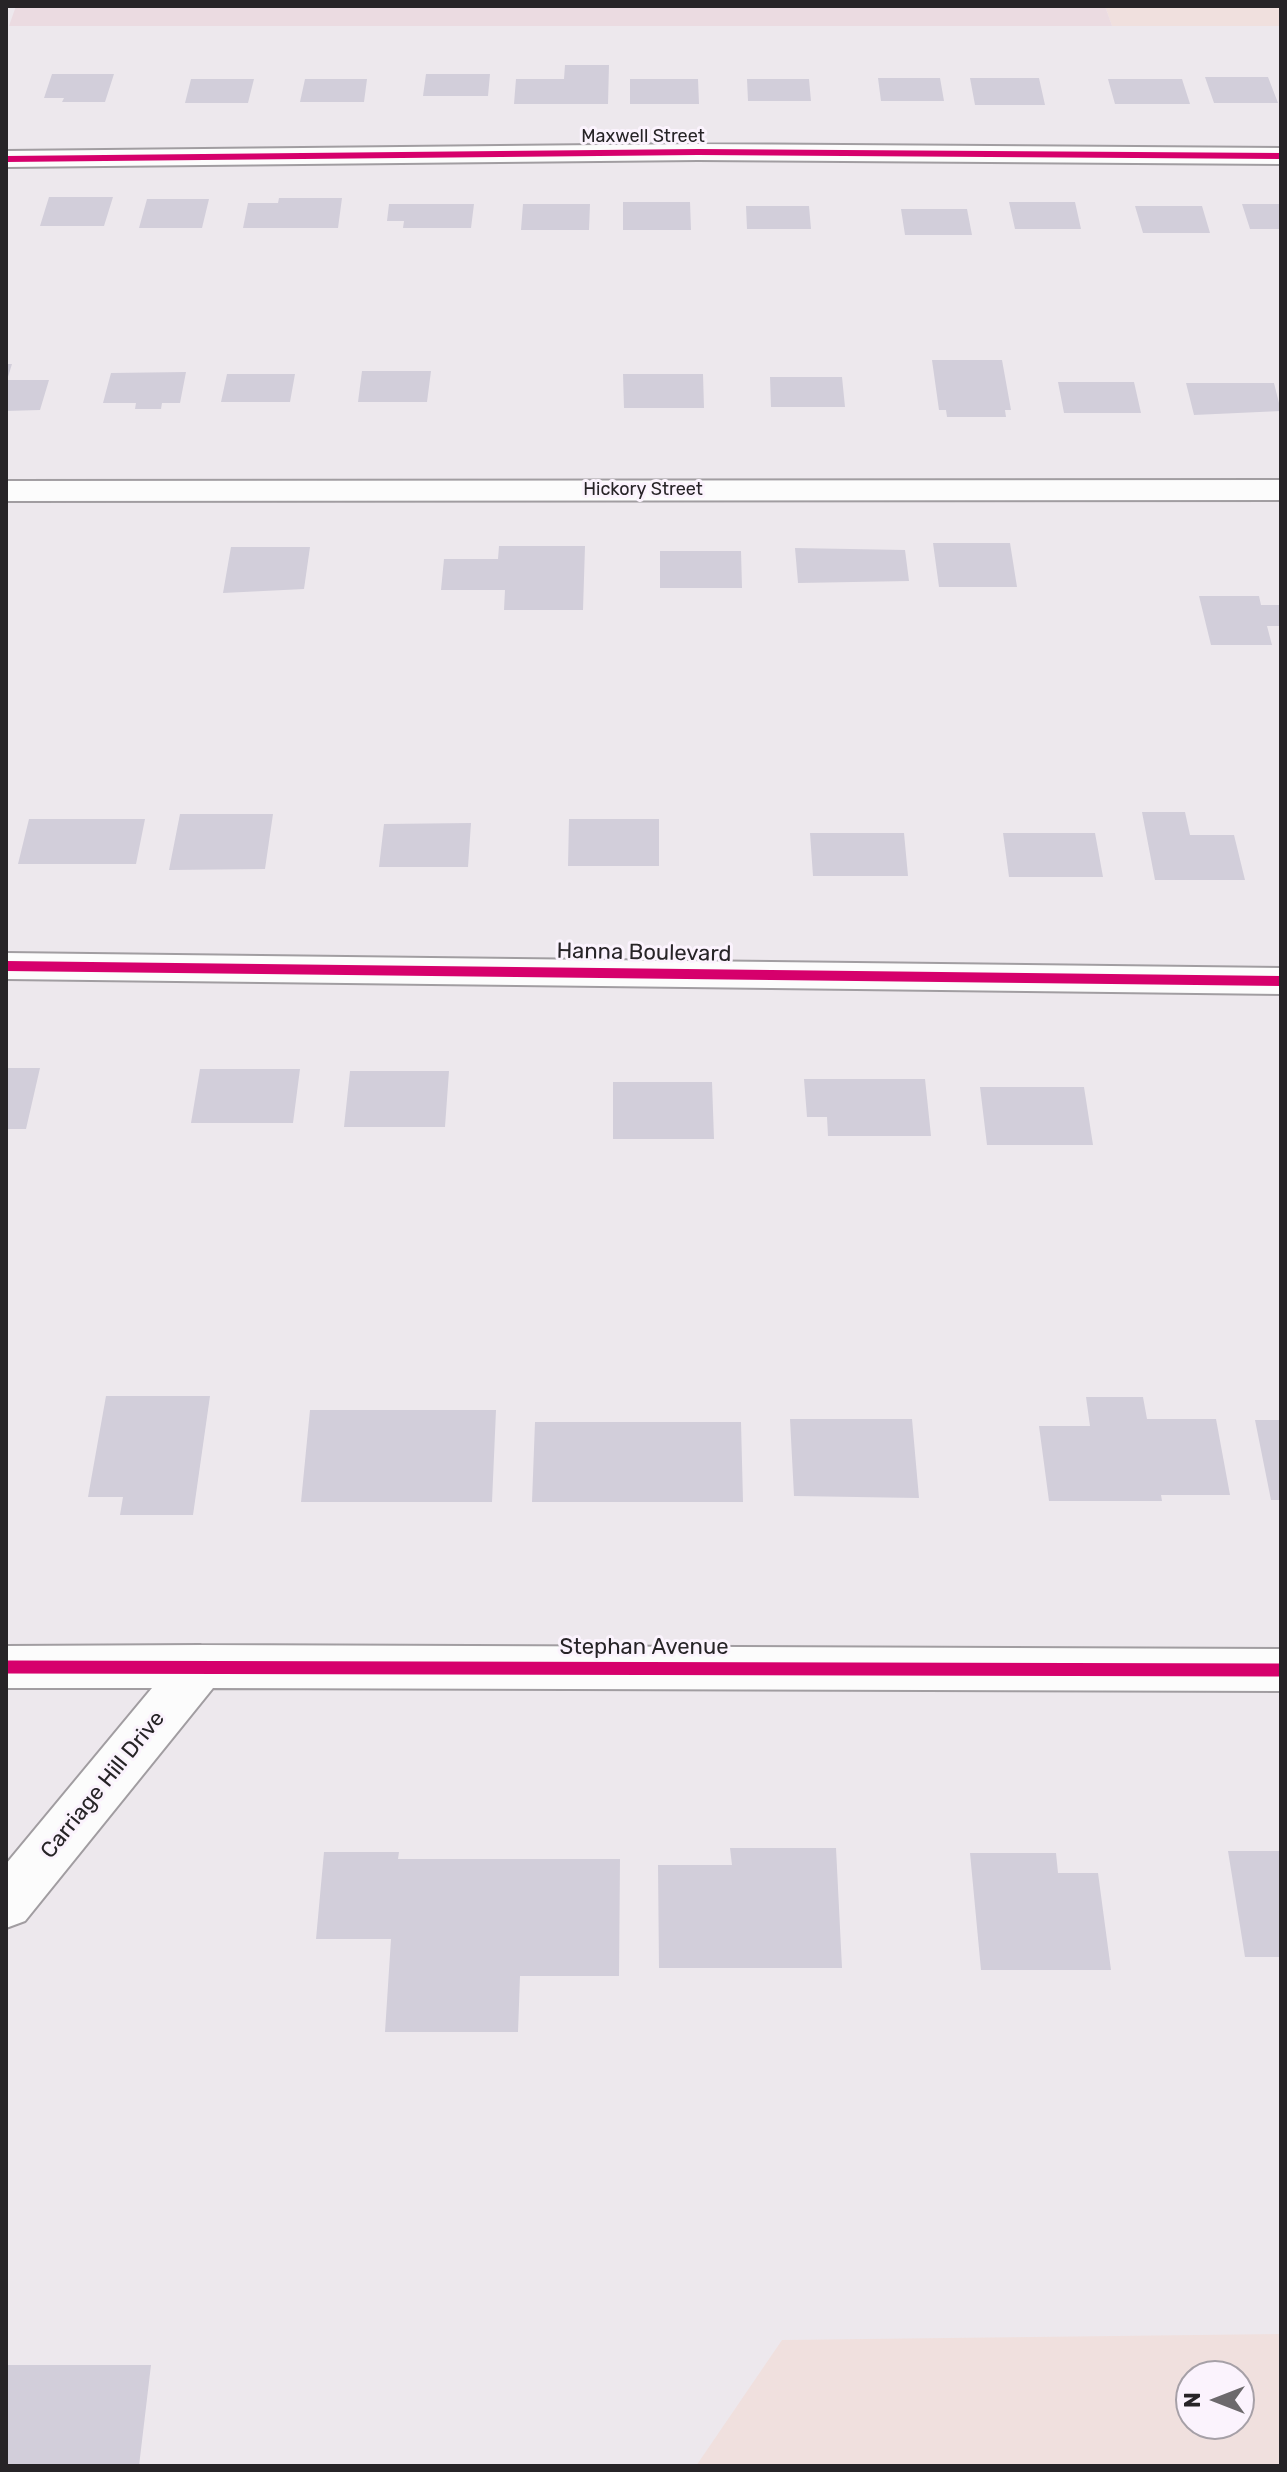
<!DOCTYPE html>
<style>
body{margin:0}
#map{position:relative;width:1287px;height:2472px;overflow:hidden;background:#ede8ed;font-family:Rubik,sans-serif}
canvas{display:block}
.frame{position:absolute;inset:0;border:8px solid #272427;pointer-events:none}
.north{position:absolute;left:1175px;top:2360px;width:80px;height:80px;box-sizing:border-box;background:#fbf3fd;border:2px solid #a6a0a7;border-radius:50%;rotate:270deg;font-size:22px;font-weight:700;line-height:32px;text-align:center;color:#272427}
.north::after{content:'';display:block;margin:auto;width:28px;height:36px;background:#6c696c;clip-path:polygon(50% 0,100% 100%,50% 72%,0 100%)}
</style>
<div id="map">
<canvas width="1287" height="2472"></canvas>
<div class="frame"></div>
<div class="north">N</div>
</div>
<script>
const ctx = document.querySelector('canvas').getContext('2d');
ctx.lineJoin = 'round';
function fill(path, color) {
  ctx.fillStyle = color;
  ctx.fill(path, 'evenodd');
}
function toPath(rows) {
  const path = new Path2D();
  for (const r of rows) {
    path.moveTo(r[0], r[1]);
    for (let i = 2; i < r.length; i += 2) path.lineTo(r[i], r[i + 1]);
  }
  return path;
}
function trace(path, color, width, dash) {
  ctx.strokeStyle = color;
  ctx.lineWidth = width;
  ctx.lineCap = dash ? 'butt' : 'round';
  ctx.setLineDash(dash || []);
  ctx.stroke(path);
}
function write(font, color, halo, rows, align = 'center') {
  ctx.font = font + ' Rubik,sans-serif';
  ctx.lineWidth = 6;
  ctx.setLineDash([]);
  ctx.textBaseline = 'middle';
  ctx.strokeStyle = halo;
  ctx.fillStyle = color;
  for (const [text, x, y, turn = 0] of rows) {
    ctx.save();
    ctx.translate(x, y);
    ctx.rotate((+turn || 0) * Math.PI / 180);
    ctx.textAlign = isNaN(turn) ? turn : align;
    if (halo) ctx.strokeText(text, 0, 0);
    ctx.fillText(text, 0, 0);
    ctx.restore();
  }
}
const commercial = toPath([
 [1105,6,1281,6,1281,26,1112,26],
 [1281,2334,1281,2466,696,2466,782,2340],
 [1191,2376,1239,2376,1239,2424,1191,2424]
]);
const industrial = toPath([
 [16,6,1105,6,1112,26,9,26]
]);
const building = toPath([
 [565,65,609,65,608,104,514,104,516,79,564,79],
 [52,74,114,74,105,102,62,102,64,98,44,98],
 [426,74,490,74,488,96,423,96],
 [1205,77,1268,77,1278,103,1214,103],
 [878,78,940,78,944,101,881,101],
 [970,78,1039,78,1045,105,975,105],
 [191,79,254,79,248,103,185,103],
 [305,79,367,79,364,102,300,102],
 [630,79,698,79,699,104,630,104],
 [747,79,809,79,811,101,748,101],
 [1108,79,1182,79,1190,104,1115,104],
 [49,197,113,197,104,226,40,226],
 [279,198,342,198,338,228,243,228,248,203,278,203],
 [147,199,209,199,202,228,139,228],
 [623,202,690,202,691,230,623,230],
 [1009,202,1075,202,1081,229,1015,229],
 [389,204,474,204,471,228,403,228,404,221,387,221],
 [523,204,590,204,589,230,521,230],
 [1242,204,1281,204,1281,229,1250,229],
 [746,206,809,206,811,229,747,229],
 [1135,206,1202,206,1210,233,1143,233],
 [901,209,967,209,972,235,905,235],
 [932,360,1002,360,1011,410,1005,410,1006,417,947,417,946,410,939,410],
 [6,364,12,364,7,380,49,380,40,410,6,411],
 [362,371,431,371,427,402,358,402],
 [186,372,180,403,162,403,161,409,135,409,136,403,103,403,111,373],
 [227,374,295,374,290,402,221,402],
 [623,374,703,374,704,408,624,408],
 [770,377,842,377,845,407,771,407],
 [1058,382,1134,382,1141,413,1064,413],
 [1186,383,1274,383,1281,411,1194,415],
 [933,543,1010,543,1017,587,939,587],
 [499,546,585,546,583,610,504,610,505,590,441,590,444,559,498,559],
 [231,547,310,547,304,589,223,593],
 [795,548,905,550,909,581,798,583],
 [660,551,741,551,742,588,660,588],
 [1199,596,1259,596,1261,605,1281,605,1281,626,1267,626,1272,645,1211,645],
 [1142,812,1185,812,1190,835,1234,835,1245,880,1155,880],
 [180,814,273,814,265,869,169,870],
 [29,819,145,819,136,864,18,864],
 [569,819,659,819,659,866,568,866],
 [471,823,468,867,379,867,384,824],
 [810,833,904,833,908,876,813,876],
 [1003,833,1095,833,1103,877,1009,877],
 [6,1068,40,1068,26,1129,6,1129],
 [200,1069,300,1069,293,1123,191,1123],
 [350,1071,449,1071,445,1127,344,1127],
 [804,1079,925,1079,931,1136,828,1136,827,1117,807,1117],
 [613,1082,712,1082,714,1139,613,1139],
 [980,1087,1084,1087,1093,1145,987,1145],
 [106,1396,210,1396,193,1515,120,1515,123,1497,88,1497],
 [1086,1397,1143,1397,1147,1419,1216,1419,1230,1495,1161,1495,1162,1501,1049,1501,1039,1426,1090,1426],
 [310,1410,496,1410,492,1502,301,1502],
 [790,1419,912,1419,919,1498,794,1496],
 [1255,1420,1281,1420,1281,1500,1271,1500],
 [535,1422,741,1422,743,1502,532,1502],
 [730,1848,836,1848,842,1968,659,1968,658,1865,732,1865],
 [1228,1851,1281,1851,1281,1957,1245,1957],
 [324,1852,399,1852,398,1859,620,1859,619,1976,520,1976,518,2032,385,2032,391,1939,316,1939],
 [970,1853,1056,1853,1058,1873,1098,1873,1111,1970,981,1970],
 [6,2365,151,2365,139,2466,6,2466]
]);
const minor = toPath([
 [698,144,1281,148,1281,164,698,160,6,167,6,151,698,144],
 [1281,480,1281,500,6,501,6,481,1281,480],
 [201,1645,1281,1649,1281,1691,213,1688,25,1921,6,1928,6,1864,152,1688,6,1688,6,1646,201,1645]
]);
const tertiary = toPath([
 [6,953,1281,968,1281,994,6,979,6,953]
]);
const cyclewayFar2 = toPath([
 [6,159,698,152,1281,156]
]);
const cyclewayFar1 = toPath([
 [6,966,1281,981]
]);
const cycleway = toPath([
 [6,1667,1281,1670]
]);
const farStreetnames = [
 ["Maxwell Street",643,137],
 ["Hickory Street",643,490]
];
const streetNames = [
 ["Hanna Boulevard",644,953,1],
 ["Stephan Avenue",644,1648],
 ["Carriage Hill Drive",103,1785,-51]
];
fill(commercial, '#f0e0de');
fill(industrial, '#ebdbe1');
fill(building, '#d2ceda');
trace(minor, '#a19da1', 4);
trace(tertiary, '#a19da1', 4);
fill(minor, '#fcfcfc');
fill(tertiary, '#fcfcfc');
trace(cyclewayFar2, '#d6006c', 6);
trace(cyclewayFar1, '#d6006c', 10);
trace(cycleway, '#d6006c', 13);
write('18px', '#272427', '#fbf3fd', farStreetnames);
write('22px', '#272427', '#fbf3fd', streetNames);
</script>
